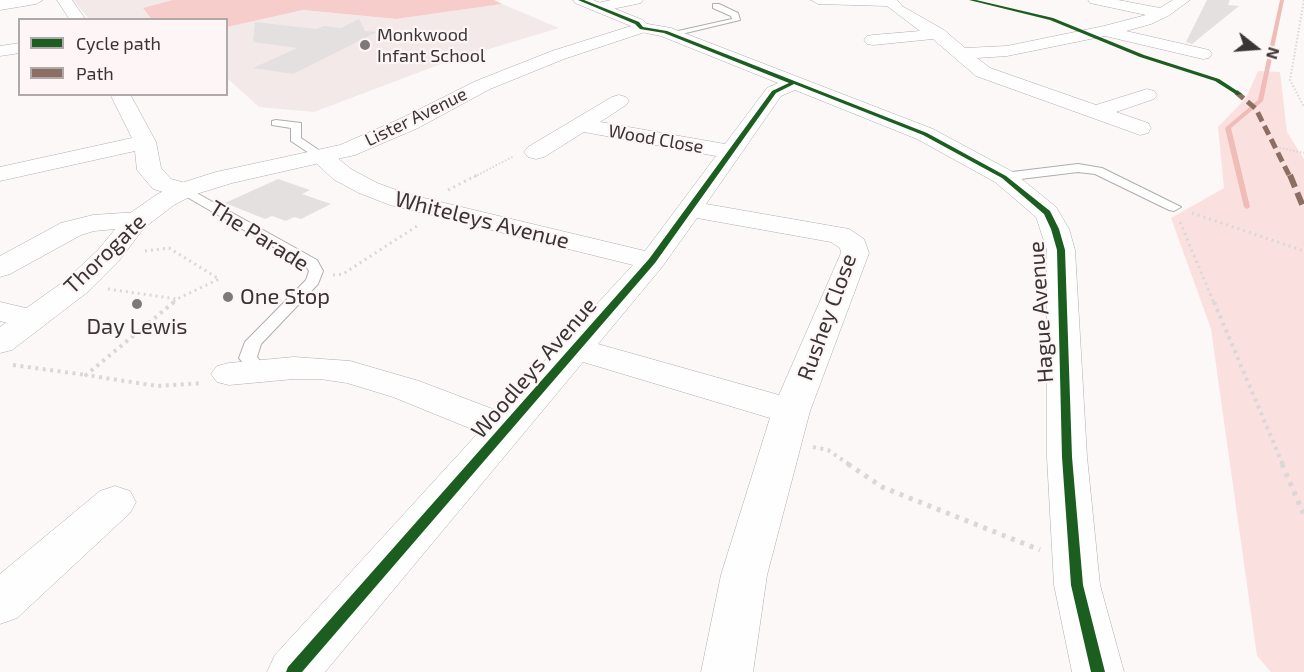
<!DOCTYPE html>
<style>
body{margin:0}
#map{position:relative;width:1304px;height:672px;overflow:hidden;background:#fcf8f8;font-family:"Exo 2",sans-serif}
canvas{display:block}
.legend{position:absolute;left:18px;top:18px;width:210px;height:78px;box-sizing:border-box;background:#fef6f6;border:2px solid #b0a9a9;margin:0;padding:8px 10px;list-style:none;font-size:18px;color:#3a3535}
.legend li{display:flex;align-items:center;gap:12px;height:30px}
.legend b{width:30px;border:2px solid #b0a9a9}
.north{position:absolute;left:1226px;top:18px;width:60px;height:60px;-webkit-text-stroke:4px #fef6f6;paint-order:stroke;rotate:107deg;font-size:16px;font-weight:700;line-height:24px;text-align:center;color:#3a3535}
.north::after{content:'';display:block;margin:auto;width:21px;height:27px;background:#3a3535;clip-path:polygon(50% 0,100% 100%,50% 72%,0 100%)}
</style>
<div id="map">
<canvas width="1304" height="672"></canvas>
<ul class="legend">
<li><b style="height:8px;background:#1b5e20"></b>Cycle path</li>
<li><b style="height:8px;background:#8d6e63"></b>Path</li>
</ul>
<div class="north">N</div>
</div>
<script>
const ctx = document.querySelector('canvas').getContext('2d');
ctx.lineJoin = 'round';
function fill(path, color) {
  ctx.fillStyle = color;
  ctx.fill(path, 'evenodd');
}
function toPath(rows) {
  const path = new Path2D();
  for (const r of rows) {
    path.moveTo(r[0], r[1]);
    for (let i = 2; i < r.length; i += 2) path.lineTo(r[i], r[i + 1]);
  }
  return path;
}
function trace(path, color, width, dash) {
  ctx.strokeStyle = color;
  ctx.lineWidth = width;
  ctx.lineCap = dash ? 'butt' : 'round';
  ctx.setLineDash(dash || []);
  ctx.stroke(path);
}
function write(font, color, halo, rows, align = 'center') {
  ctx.font = font + ' "Exo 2",sans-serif';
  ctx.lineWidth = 4.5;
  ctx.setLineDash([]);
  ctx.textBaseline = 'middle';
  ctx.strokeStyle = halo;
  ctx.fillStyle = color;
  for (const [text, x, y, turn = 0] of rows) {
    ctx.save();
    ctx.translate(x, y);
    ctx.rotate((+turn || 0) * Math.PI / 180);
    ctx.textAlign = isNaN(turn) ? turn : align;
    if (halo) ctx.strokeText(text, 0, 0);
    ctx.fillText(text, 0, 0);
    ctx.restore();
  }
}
const built = toPath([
 [73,0,172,0,143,8,151,20,89,19],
 [502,4,559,28,449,61,314,112,259,107,227,78,226,27,303,10,396,19]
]);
const green = toPath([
 [1258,71,1280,72,1287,132,1304,159,1304,672,1271,672,1257,656,1211,329,1171,218,1224,188,1218,127,1246,98]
]);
const forest = toPath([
 [172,0,494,0,502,4,396,19,303,10,227,27,226,20,151,19,143,8]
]);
const stream = toPath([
 [1280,0,1284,0,1263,101,1231,128,1250,207,1247,209,1244,207,1225,128,1258,100,1280,0]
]);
const building = toPath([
 [1207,0,1230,0,1228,5,1239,6,1192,44,1186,42],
 [359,19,365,31,377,32,293,74,253,68,297,48,253,42,255,22,316,29,324,26,341,28],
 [278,179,310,190,302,194,331,204,301,219,294,217,286,221,272,216,265,219,225,203]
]);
const pathFar3 = toPath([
 [1304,0,1290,80,1304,107],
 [1276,147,1304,153],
 [474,177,514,156]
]);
const pathFar2 = toPath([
 [448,190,477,175],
 [1192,213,1304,251],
 [1180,222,1214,303],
 [145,251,169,248,219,279,177,299],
 [333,275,343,274,417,226],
 [108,289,177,299,172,303]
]);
const pathFar1 = toPath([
 [174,302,86,375,157,386,202,383],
 [1214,302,1283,465],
 [13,365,86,375],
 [813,447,828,450,850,465]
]);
const path = toPath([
 [848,464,882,487,1040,550],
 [1282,464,1304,515]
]);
const service = toPath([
 [713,4,719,4,738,13,740,20,669,37,669,33,732,19,731,16,713,8,713,4],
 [276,120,301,123,301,138,326,155,326,159,318,159,291,141,291,128,272,125,272,121,276,120],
 [1078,164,1102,168,1181,207,1174,211,1169,210,1095,174,1078,172,1004,181,998,177,1004,173,1078,164],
 [184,186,317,260,323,271,318,284,261,344,257,357,267,370,264,374,252,374,239,358,245,342,306,280,309,271,306,266,180,193,178,190,180,187,184,186]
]);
const minor = toPath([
 [0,0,43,0,36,4,0,10,0,0],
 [57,0,72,0,86,20,70,20,57,0],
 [611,0,643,0,641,3,598,12,590,7,593,4,611,0],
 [811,0,897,0,902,6,944,30,965,48,1007,46,1104,26,1146,15,1090,3,1088,0,1118,0,1160,8,1173,0,1190,0,1168,16,1151,24,1126,31,1209,50,1212,54,1209,58,1203,59,1105,36,1007,56,977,58,990,68,1096,105,1147,89,1154,91,1157,95,1154,99,1116,112,1148,123,1151,128,1148,133,1140,135,976,76,933,39,873,45,867,44,864,40,867,36,873,35,920,31,887,6,818,4,811,0],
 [642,23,671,28,933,129,1013,172,1056,207,1069,229,1075,250,1087,457,1100,585,1124,672,1072,672,1054,585,1047,457,1047,250,1036,217,995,182,917,139,795,90,781,96,706,204,849,229,864,239,869,253,810,411,767,575,753,672,701,672,721,575,770,418,583,362,325,672,267,672,275,655,479,432,393,397,347,383,320,379,294,379,229,385,217,382,211,374,217,366,229,363,294,357,350,361,419,381,498,411,633,265,390,205,359,193,333,179,310,157,314,152,322,150,330,152,351,169,377,183,407,194,645,251,716,156,584,132,544,157,536,159,528,157,524,152,528,147,612,97,619,95,626,97,629,101,626,105,600,122,725,144,767,88,778,83,661,36,636,31,634,28,636,25,642,23],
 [697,218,831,242,840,248,841,253,779,395,598,344,662,267,697,218],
 [20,43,20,53,0,56,0,46,20,43],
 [110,94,130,94,156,142,161,168,171,179,193,185,197,190,193,195,184,198,153,189,137,170,135,151,0,181,0,167,132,138,110,94],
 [138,212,147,214,151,220,147,226,94,231,81,235,10,274,0,277,0,256,61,223,93,215,138,212],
 [0,302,43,312,48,319,43,326,32,329,0,321,0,302],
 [115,486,130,491,136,502,130,513,17,618,0,624,0,574,100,491,115,486]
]);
const tertiary = toPath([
 [573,0,593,0,643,20,650,28,648,31,564,59,490,89,418,128,355,155,232,183,193,195,174,205,144,228,118,262,89,291,12,350,0,353,0,327,67,279,98,250,126,216,156,195,175,185,216,172,340,145,402,118,476,81,552,51,631,26,575,3,573,0]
]);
const quietFar1 = toPath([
 [1236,92,1256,109,1290,177]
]);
const quiet = toPath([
 [1290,175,1304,209]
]);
const cycleway = toPath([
 [578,0,584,0,639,22,643,27,667,31,927,133,1006,176,1050,211,1059,229,1065,250,1072,457,1083,585,1105,672,1091,672,1071,585,1062,457,1057,250,1051,229,1044,214,1002,178,923,135,794,84,776,93,655,263,302,672,286,672,288,667,649,259,772,91,789,83,664,33,640,29,635,24,578,0],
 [969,0,976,0,1053,18,1144,55,1219,79,1242,94,1237,95,1215,81,1140,57,1050,20,969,0]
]);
const markers = [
 [365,45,6,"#7e7979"],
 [228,297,6,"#7e7979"],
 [137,304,6,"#7e7979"]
];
const farPoinames = [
 ["Monkwood",377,35],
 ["Infant School",377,56]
];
const farStreetnames = [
 ["Lister Avenue",416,117,-26],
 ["Wood Close",656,139,10]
];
const streetNames = [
 ["Whiteleys Avenue",482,220,14],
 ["The Parade",259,236,32],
 ["Thorogate",105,254,-44],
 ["Hague Avenue",1041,312,-94],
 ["Rushey Close",827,317,-70],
 ["Woodleys Avenue",534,368,-49]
];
const poiNames = [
 ["One Stop",240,297],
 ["Day Lewis",137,327,"center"]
];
fill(built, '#f4e9e9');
fill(green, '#fae0df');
fill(forest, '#f6cdca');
fill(stream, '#efbcb8');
fill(building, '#e4e0e0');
trace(service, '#b1adad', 2);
trace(minor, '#b1adad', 1);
trace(tertiary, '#b1adad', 1);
trace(pathFar3, '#d9d7d7', 2, [1.5, 2]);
trace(pathFar2, '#d9d7d7', 3, [2, 4]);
trace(pathFar1, '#d9d7d7', 4, [3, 4.5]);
trace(path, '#d9d7d7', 5, [4, 6]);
fill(service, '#fffefe');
fill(minor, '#fffefe');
fill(tertiary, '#fffefe');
trace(quietFar1, '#8d6e63', 5, [10, 5]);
trace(quiet, '#8d6e63', 6, [13, 6]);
fill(cycleway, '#1b5e20');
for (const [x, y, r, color] of markers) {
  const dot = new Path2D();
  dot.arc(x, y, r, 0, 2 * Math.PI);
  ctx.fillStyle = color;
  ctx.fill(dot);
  trace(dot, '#fef6f6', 2);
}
write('18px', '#3a3535', '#fef6f6', farPoinames, 'left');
write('18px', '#3a3535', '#fef6f6', farStreetnames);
write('22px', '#3a3535', '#fef6f6', streetNames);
write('22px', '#3a3535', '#fef6f6', poiNames, 'left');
</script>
